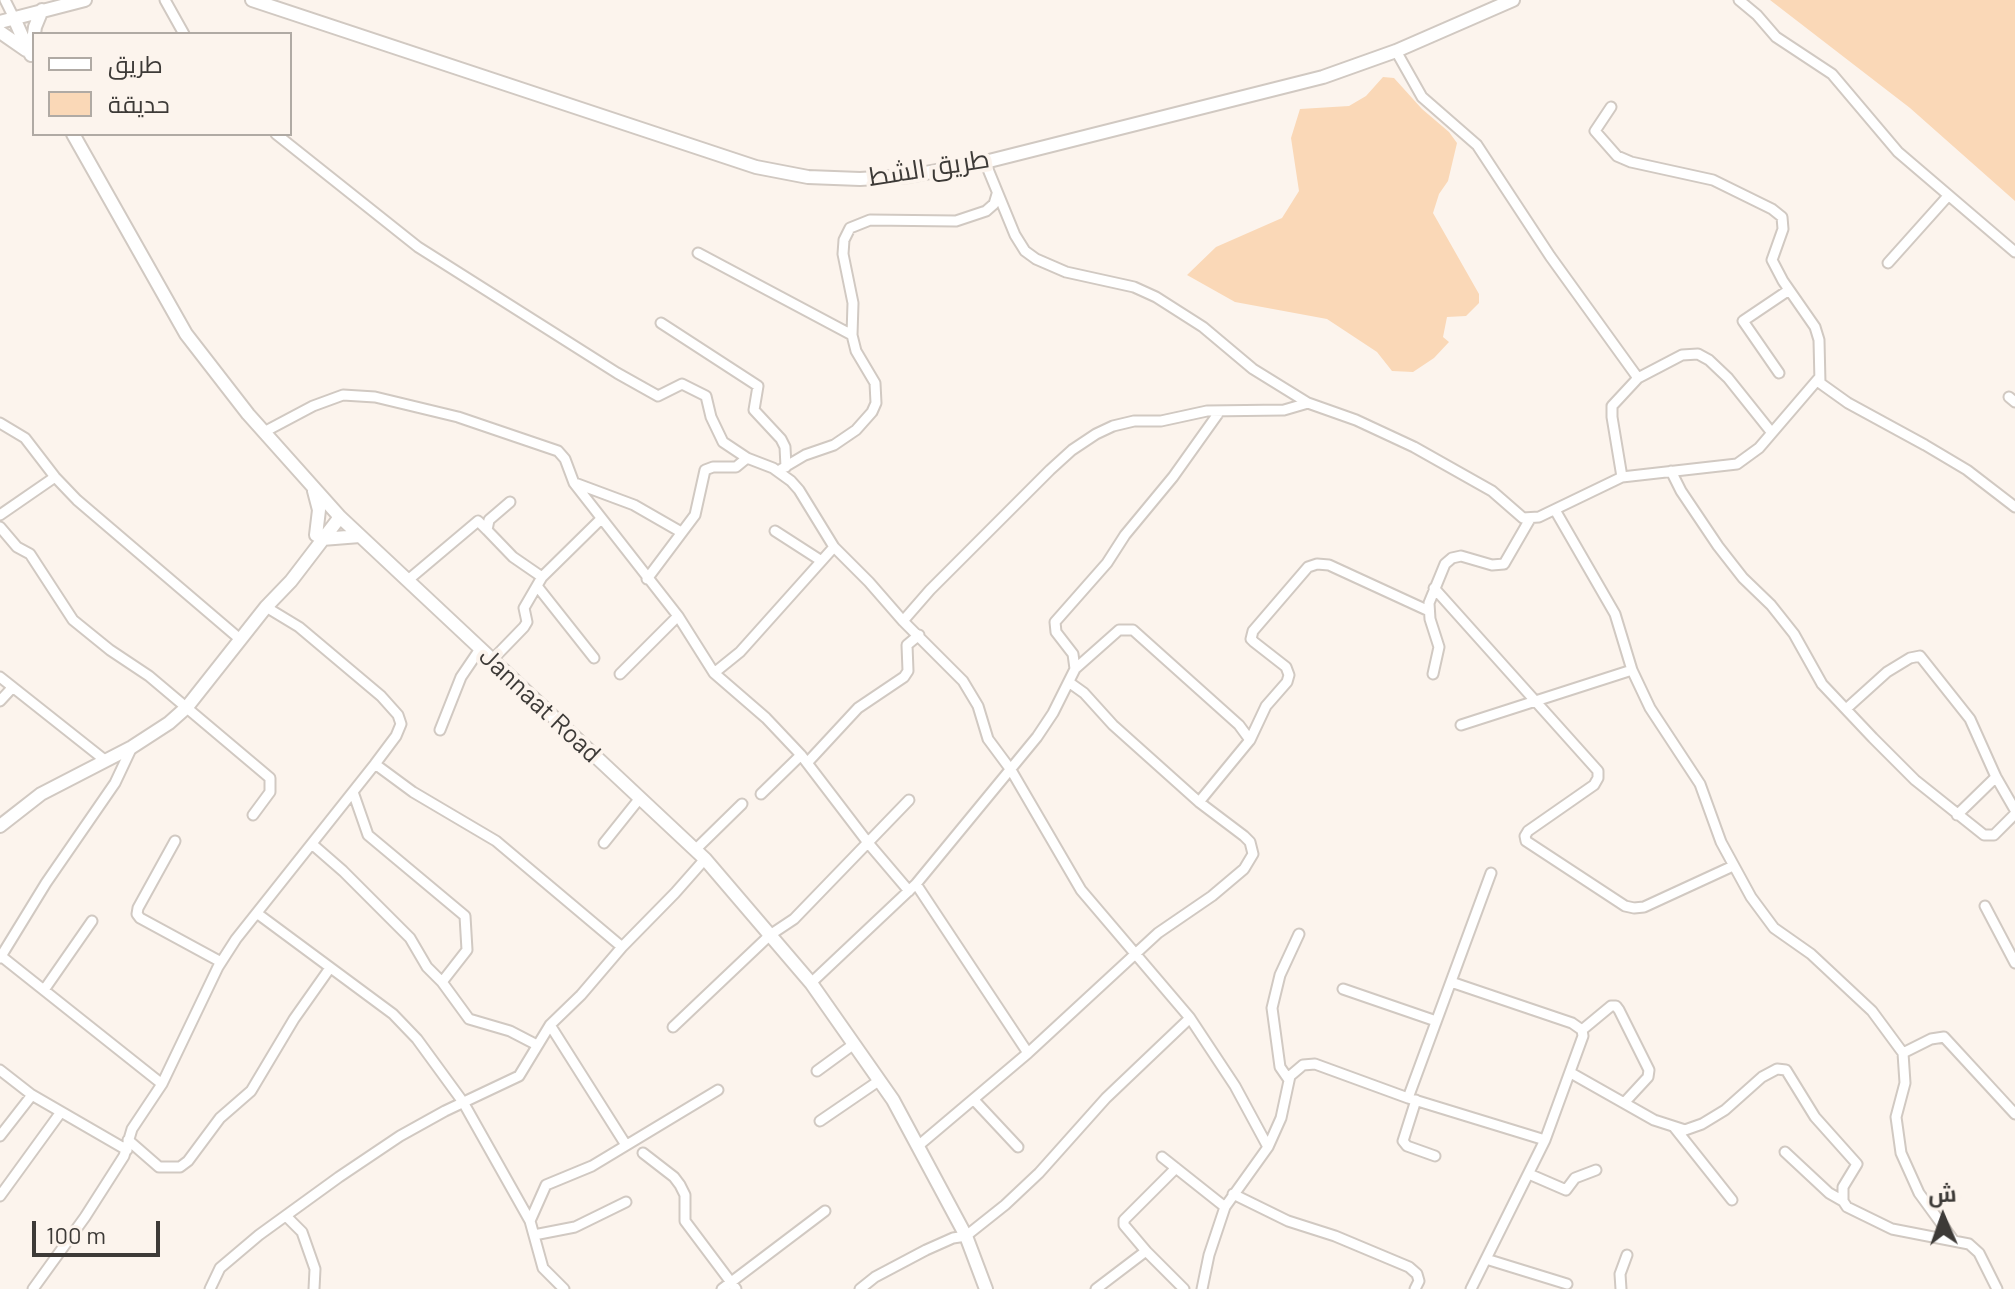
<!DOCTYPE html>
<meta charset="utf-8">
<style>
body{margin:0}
#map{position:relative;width:2015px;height:1289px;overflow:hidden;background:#fcf4ed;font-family:Barlow,Cairo,sans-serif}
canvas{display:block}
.legend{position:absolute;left:32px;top:32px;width:260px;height:104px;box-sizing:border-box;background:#fcf4ed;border:2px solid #b0aaa4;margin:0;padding:10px 14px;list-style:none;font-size:24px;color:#3d3a37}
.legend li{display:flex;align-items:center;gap:16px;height:40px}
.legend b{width:40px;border:2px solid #b0aaa4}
.north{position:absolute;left:1903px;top:1177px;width:80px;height:80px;-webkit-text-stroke:6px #fcf4ed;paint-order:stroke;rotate:358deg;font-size:22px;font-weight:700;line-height:32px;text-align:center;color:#3d3a37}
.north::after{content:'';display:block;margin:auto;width:28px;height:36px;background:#3d3a37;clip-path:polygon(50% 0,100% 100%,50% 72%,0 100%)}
.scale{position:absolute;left:32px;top:1221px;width:128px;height:36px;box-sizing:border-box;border:4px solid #3d3a37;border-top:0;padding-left:10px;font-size:24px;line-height:28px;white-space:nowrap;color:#3d3a37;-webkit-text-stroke:6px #fcf4ed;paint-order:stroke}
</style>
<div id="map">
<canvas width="2015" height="1289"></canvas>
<ul class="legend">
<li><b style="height:10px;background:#fff"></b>طريق</li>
<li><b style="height:22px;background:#fad8b7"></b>حديقة</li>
</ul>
<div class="north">ش</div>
<div class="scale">100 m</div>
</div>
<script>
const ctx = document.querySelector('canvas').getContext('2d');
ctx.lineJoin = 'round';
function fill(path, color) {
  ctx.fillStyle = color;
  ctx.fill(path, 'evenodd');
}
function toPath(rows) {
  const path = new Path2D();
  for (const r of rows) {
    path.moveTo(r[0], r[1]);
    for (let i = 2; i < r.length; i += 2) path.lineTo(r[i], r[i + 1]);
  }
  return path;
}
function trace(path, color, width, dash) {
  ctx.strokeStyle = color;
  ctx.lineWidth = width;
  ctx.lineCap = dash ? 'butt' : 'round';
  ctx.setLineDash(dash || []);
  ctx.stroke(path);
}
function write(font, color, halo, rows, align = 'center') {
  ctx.font = font + ' Barlow,Cairo,sans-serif';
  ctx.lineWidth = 8;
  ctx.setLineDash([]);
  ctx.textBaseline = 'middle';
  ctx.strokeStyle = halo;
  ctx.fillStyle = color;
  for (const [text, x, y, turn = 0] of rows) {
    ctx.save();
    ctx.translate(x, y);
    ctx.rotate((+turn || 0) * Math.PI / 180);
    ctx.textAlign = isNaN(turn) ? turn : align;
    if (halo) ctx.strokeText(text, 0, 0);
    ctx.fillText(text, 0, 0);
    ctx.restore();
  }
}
const green = toPath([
 [1770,0,2015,0,2015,201,1910,108],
 [1383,77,1394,78,1422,109,1449,132,1457,143,1448,181,1439,194,1433,213,1479,294,1479,303,1466,316,1447,317,1443,337,1449,342,1434,358,1413,372,1392,371,1377,352,1327,319,1235,302,1187,275,1216,247,1282,218,1299,191,1291,138,1300,109,1349,106,1366,96]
]);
const street = toPath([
 [5,0,14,18],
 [165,0,184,34],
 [1739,0,1757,15,1776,37,1832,74,1898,152,2015,252],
 [1396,51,1422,97,1477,145,1550,256,1638,378],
 [1611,107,1595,131,1617,156,1631,162,1713,180,1772,209,1782,217,1783,229,1772,260,1783,281,1815,327,1819,340,1820,383,1848,403,1925,445,1967,470,2015,507],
 [276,134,418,247,617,373,658,396,682,384,706,396,711,417,723,442,747,458,773,468,791,481,799,490,834,547,869,582,903,621,963,681,978,706,988,739,1011,770,1081,890,1190,1018,1235,1086,1268,1147],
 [985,162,1015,235,1025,251,1036,259,1066,272,1134,287,1156,297,1203,327,1253,369,1308,403,1356,420,1414,447,1492,491,1523,518,1539,517,1622,477,1737,464,1759,448,1819,378],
 [698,253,852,335],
 [1888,263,1948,196],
 [661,323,758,386,754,410,781,439,785,447,786,467],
 [1779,373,1743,321,1789,290],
 [2009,397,2015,402],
 [0,423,25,438,55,477,77,500,241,640],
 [264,432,313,406,343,395,375,397,458,417,558,451,565,459,574,483,678,616,714,673,766,718,801,755,869,844,909,891],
 [778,471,805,455,834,445,856,430,872,412,876,403,875,383,856,351,852,335,853,303,843,254,844,240,850,228,870,220,956,221,986,211,994,204,997,194],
 [1671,471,1681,491,1718,546,1743,578,1771,605,1794,634,1822,684,1873,738,1915,780,1984,835,1994,835,2015,814],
 [1622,477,1612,417,1612,406,1638,378,1682,355,1698,354,1709,360,1728,378,1772,433],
 [575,483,634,505,681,532],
 [510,502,489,520,487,530,513,557,542,577],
 [1555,510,1615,614,1632,670,1650,708,1700,784,1721,842,1751,897,1774,928,1811,954,1872,1011,1903,1053,1905,1083,1896,1117,1901,1153,1919,1193,1954,1241],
 [0,515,55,477],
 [0,527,17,547,30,554,73,620,110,650,149,676,270,778,270,792,253,815],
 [775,531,820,560],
 [647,579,695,515,705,470,713,467,736,467,747,458],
 [408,580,478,521,487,530],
 [537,586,594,658],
 [1434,588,1598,771,1598,778,1594,785,1528,831,1525,836,1526,841,1625,906,1634,908,1644,907,1733,866],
 [903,621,930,590,1050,470,1072,450,1096,434,1113,426,1134,421,1161,421,1207,411,1284,410,1308,403],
 [492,660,524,627,527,622,524,608,542,577,601,519],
 [1075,669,1119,630,1133,630,1239,725,1250,740,1199,802],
 [714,673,740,652,834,547],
 [620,674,678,616],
 [1433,674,1439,647,1430,619,1429,603,1445,564,1452,558,1461,556,1492,565,1504,564,1530,519],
 [0,677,106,761],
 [0,701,12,688],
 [1846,709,1887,672,1910,658,1920,656,1970,719,1996,777,2015,810],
 [1461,725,1632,670],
 [440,730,461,677,480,649],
 [1250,740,1266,706,1287,682,1289,675,1286,667,1254,642,1251,639,1253,631,1308,567,1317,564,1329,565,1429,611],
 [807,763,858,708,904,677,908,671,907,645,919,635],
 [375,764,413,792,496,841,622,947],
 [353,792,368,835,465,916,467,950,442,982],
 [761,794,801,755],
 [1957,815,1996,777],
 [175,841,138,908,137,914,140,918,221,962],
 [604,843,640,798],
 [312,844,343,871,410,938,427,967,442,982,469,1019,510,1031,537,1045],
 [695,850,742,804],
 [916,884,1028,1053],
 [1985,906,2015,963],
 [258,914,393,1014,417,1039,463,1102,530,1221],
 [1,956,162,1084],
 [0,958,46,883,115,783,132,747],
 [1451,982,1572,1023,1582,1030,1583,1036,1545,1140,1471,1289],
 [811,983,916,884,1037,737,1053,713,1075,669,1073,654,1056,632,1055,622,1107,563,1125,535,1173,477,1220,411],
 [1343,989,1436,1021],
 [44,990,92,921],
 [550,1025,626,1145],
 [673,1027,770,935,794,919,909,800],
 [1582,1030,1611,1006,1616,1006,1619,1010,1649,1070,1648,1077,1624,1103],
 [1903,1053,1931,1039,1944,1037,2015,1114],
 [0,1070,32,1095],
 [817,1071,854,1044],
 [1571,1073,1654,1120,1685,1130,1702,1124,1725,1110,1762,1077,1777,1069,1786,1070,1815,1117,1857,1164,1843,1187,1843,1201,1847,1207,1892,1229,1969,1244,1979,1253,1997,1289],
 [1289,1080,1280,1067,1272,1008,1280,975,1299,934],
 [1408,1098,1491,873],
 [974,1100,1018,1147],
 [1416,1100,1403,1141,1407,1146,1435,1156],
 [820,1121,880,1080],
 [1674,1127,1732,1200],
 [0,1136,32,1095,127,1150],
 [128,1140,159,1167,180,1167,188,1161,220,1118,251,1091,294,1019,330,968],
 [918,1146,1028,1053,1158,933,1212,896,1244,869,1253,854,1250,842,1244,836,1199,802,1113,725,1084,693,1070,683],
 [1785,1152,1829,1193,1843,1201],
 [643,1153,674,1177,680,1185,685,1195,685,1221,736,1289],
 [1162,1157,1225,1207],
 [1529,1174,1566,1190,1575,1178,1596,1170],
 [1233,1194,1288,1221,1335,1236,1409,1267,1417,1274,1419,1281,1415,1289],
 [0,1196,61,1112],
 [286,1216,302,1232,315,1269,314,1289],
 [534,1235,575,1227,626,1202],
 [1146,1251,1124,1225,1124,1220,1176,1168],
 [1486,1259,1567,1284],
 [33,1289,85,1217,124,1156,132,1129,162,1084,218,967,236,939,375,764,396,736,401,724,398,715,381,696,299,627,266,607],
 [210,1289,220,1268,259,1235,339,1177,400,1136,445,1111,519,1076,550,1025,581,995,622,947,675,893,705,859],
 [564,1289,543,1268,530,1221,546,1185,592,1166,718,1090],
 [722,1289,825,1211],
 [860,1289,875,1277,926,1250,953,1238,966,1236,1005,1205,1039,1173,1106,1098,1190,1018],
 [1096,1289,1146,1251,1184,1289],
 [1202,1289,1209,1255,1225,1207,1268,1147,1281,1118,1290,1076,1303,1065,1315,1064,1408,1098,1545,1140],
 [1621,1289,1620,1274,1627,1255]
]);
const secondary = toPath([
 [252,0,756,167,808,177,860,179,909,176,985,162,1323,77,1396,51,1513,0],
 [14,18,29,52],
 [0,22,85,0],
 [0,32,26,50],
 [31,55,35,27,42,10],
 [73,134,186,334,248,414,340,517,705,859,811,983,893,1100,966,1236,986,1289],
 [314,491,319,510,316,535],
 [322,539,360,536],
 [0,826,41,794,132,747,169,723,187,707,266,607,291,581,340,517]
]);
const streetNames = [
 ["طريق الشط",929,168,-9],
 ["Jannaat Road",540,705,43]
];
fill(green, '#fad8b7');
trace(street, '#d1c9c2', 13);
trace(secondary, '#d1c9c2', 16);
trace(street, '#fff', 9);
trace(secondary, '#fff', 12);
write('26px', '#3d3a37', '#fcf4ed', streetNames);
</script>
